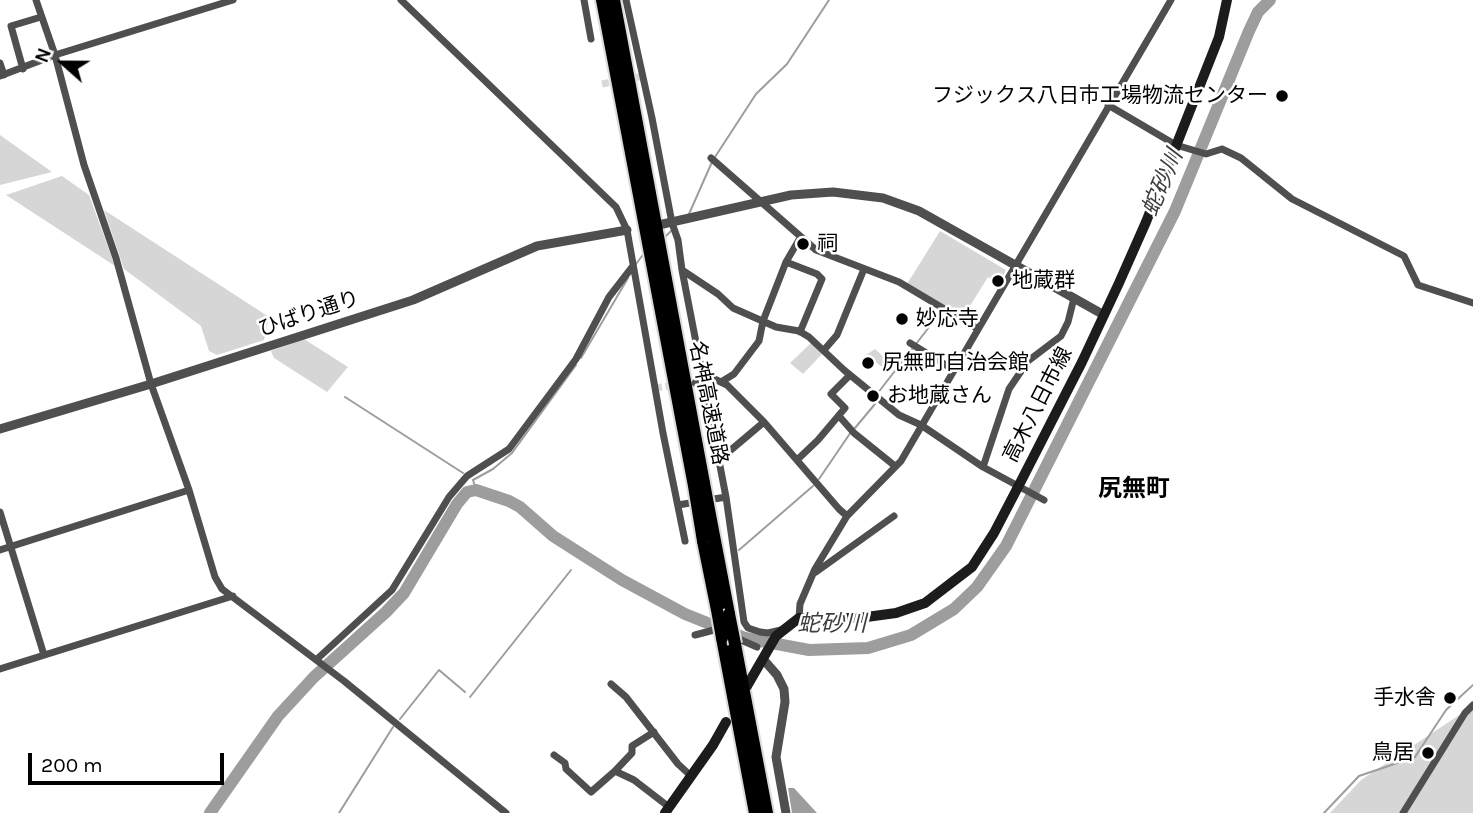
<!DOCTYPE html>
<meta charset="utf-8">
<style>
body{margin:0}
#map{position:relative;width:1473px;height:813px;overflow:hidden;background:#fff;font-family:Karla,sans-serif}
canvas{display:block}
.north{position:absolute;left:28px;top:28px;width:70px;height:70px;-webkit-text-stroke:5px #fff;paint-order:stroke;rotate:291deg;font-size:19px;font-weight:700;line-height:28px;text-align:center;color:#000}
.north::after{content:'';display:block;margin:auto;width:24px;height:32px;background:#000;clip-path:polygon(50% 0,100% 100%,50% 72%,0 100%)}
.scale{position:absolute;left:28px;top:753px;width:196px;height:32px;box-sizing:border-box;border:4px solid #000;border-top:0;padding-left:9px;font-size:21px;line-height:24px;white-space:nowrap;color:#000;-webkit-text-stroke:5px #fff;paint-order:stroke}
</style>
<div id="map">
<canvas width="1473" height="813"></canvas>
<div class="north">N</div>
<div class="scale">200 m</div>
</div>
<script>
const ctx = document.querySelector('canvas').getContext('2d');
ctx.lineJoin = 'round';
function fill(path, color) {
  ctx.fillStyle = color;
  ctx.fill(path, 'evenodd');
}
function toPath(rows) {
  const path = new Path2D();
  for (const r of rows) {
    path.moveTo(r[0], r[1]);
    for (let i = 2; i < r.length; i += 2) path.lineTo(r[i], r[i + 1]);
  }
  return path;
}
function trace(path, color, width, dash) {
  ctx.strokeStyle = color;
  ctx.lineWidth = width;
  ctx.lineCap = dash ? 'butt' : 'round';
  ctx.setLineDash(dash || []);
  ctx.stroke(path);
}
function write(font, color, halo, rows, align = 'center') {
  ctx.font = font + ' Karla,"Noto Sans JP",sans-serif';
  ctx.lineWidth = 5;
  ctx.setLineDash([]);
  ctx.textBaseline = 'middle';
  ctx.strokeStyle = halo;
  ctx.fillStyle = color;
  for (const [text, x, y, turn = 0] of rows) {
    ctx.save();
    ctx.translate(x, y);
    ctx.rotate((+turn || 0) * Math.PI / 180);
    ctx.textAlign = isNaN(turn) ? turn : align;
    if (halo) ctx.strokeText(text, 0, 0);
    ctx.fillText(text, 0, 0);
    ctx.restore();
  }
}
const green = toPath([
 [0,135,52,172,0,185],
 [62,176,89,195,115,266,6,195],
 [104,210,269,317,264,340,217,355,209,351,201,326,124,269],
 [940,231,1006,270,999,284,988,277,963,317,907,284],
 [304,339,348,367,327,392,274,358,271,351],
 [811,343,823,353,803,374,790,363],
 [875,349,890,363,886,370,866,355],
 [1473,706,1473,813,1330,813,1361,780]
]);
const water = toPath([
 [788,788,794,788,817,813,792,813]
]);
const stream = toPath([
 [715,157,756,94,787,64,829,0],
 [689,214,712,162],
 [664,238,672,230],
 [636,264,645,252],
 [916,344,936,318,945,313],
 [581,358,628,278],
 [877,394,912,349],
 [345,397,463,473],
 [855,428,875,404,875,399],
 [819,479,851,432],
 [476,490,473,480,493,469,512,453,576,365],
 [739,550,813,486],
 [470,697,571,570],
 [400,719,439,670,465,692],
 [339,813,393,727],
 [1324,813,1359,776,1415,757,1446,710,1473,685]
]);
const river = toPath([
 [210,813,278,716,314,677,386,612,404,593,457,504,467,492,476,490,509,501,520,507,553,536,622,580,685,614,745,638,809,650,868,648,911,635,954,609,977,587,1006,546,1175,211,1249,31,1258,12,1270,0]
]);
const minorTunnel = toPath([
 [602,84,644,76],
 [655,388,677,385]
]);
const minor = toPath([
 [36,0,55,55,84,165,116,258,151,384,189,490,215,577,222,589,344,681,506,813],
 [401,0,616,207,627,230,663,433,685,541],
 [584,0,591,39],
 [626,0,652,118,672,223,678,240,682,270,718,294,733,308,776,327,799,331,809,337,844,370,899,415,921,425,983,467,1044,500],
 [0,63,4,75],
 [23,69,11,26,41,17],
 [0,76,55,55,233,0],
 [1108,105,1176,145,1206,154,1222,149,1241,158,1292,199,1404,256,1418,285,1473,303],
 [711,158,816,250,899,282,978,329],
 [786,262,817,274,822,279,800,332],
 [682,270,726,497,744,622,748,628,760,632,768,633,781,630],
 [910,343,954,370],
 [824,350,837,335,864,269],
 [721,382,734,374,759,341,763,321,786,262,800,238],
 [695,383,702,373,727,385,764,422,839,509,847,516],
 [839,416,854,433,895,466],
 [719,460,764,422],
 [797,460,818,440,845,408,831,394,850,375],
 [983,467,1009,389,1028,361,1061,336,1068,322,1074,298],
 [678,505,726,497],
 [0,512,44,655],
 [0,550,189,490],
 [816,572,894,516],
 [799,618,800,604,815,569,847,516,901,461,1171,0],
 [695,635,714,630,721,633],
 [732,636,757,647],
 [316,660,392,590,449,497,467,476,509,449,576,359,609,297,633,266],
 [0,669,233,596],
 [611,684,626,697,678,764,691,776],
 [554,755,565,763,566,769,591,792,615,771,634,780,669,807],
 [615,771,632,753,632,746,654,732],
 [1403,813,1465,713,1473,705]
]);
const tertiary = toPath([
 [663,224,791,195,833,192,883,198,919,211,1104,315],
 [0,429,151,384,413,300,537,246,627,230],
 [763,659,777,675,784,689,785,702,776,757,786,813]
]);
const secondary = toPath([
 [747,686,776,636,799,618,859,618,896,613,925,603,972,567,994,533,1018,487,1082,362,1119,283,1146,222,1219,37,1227,0],
 [665,813,713,745,726,722]
]);
const motorway = toPath([
 [602,0,694,486],
 [614,0,704,483],
 [703,541,717,610],
 [715,541,729,614],
 [722,638,755,813],
 [735,644,767,813]
]);
const motorwayBridge = toPath([
 [704,483,715,541],
 [694,486,703,541],
 [717,610,722,638],
 [729,614,735,644]
]);
const markers = [
 [1282,96,7,"#000"],
 [803,244,7,"#000"],
 [998,281,7,"#000"],
 [902,319,7,"#000"],
 [868,363,7,"#000"],
 [873,396,7,"#000"],
 [1450,698,7,"#000"],
 [1428,753,7,"#000"]
];
const poiNames = [
 ["フジックス八日市工場物流センター",1268,96,"right"],
 ["祠",817,244],
 ["地蔵群",1012,281],
 ["妙応寺",916,319],
 ["尻無町自治会館",882,363],
 ["お地蔵さん",887,396],
 ["手水舎",1436,698,"right"],
 ["鳥居",1414,753,"right"]
];
const streetNames = [
 ["ひばり通り",309,314,-18],
 ["名神高速道路",708,403,79],
 ["高木八日市線",1038,405,-63]
];
const waterNames = [
 ["蛇砂川",1163,183,-67],
 ["蛇砂川",832,624]
];
const quarterNames = [
 ["尻無町",1134,489]
];
fill(green, '#d6d6d6');
fill(water, '#9d9d9d');
trace(stream, '#9d9d9d', 2);
trace(river, '#9d9d9d', 12);
trace(minorTunnel, '#d9d9d9', 7, [7, 3.5]);
trace(motorway, '#dbdbdb', 16);
trace(minor, '#4f4f4f', 7);
trace(tertiary, '#4f4f4f', 9);
trace(secondary, '#1c1c1c', 10);
trace(motorway, '#000', 12);
trace(motorwayBridge, '#dbdbdb', 16, []);
trace(motorwayBridge, '#000', 12);
for (const [x, y, r, color] of markers) {
  const dot = new Path2D();
  dot.arc(x, y, r, 0, 2 * Math.PI);
  ctx.fillStyle = color;
  ctx.fill(dot);
  trace(dot, '#fff', 2.5);
}
write('21px', '#000', '#fff', poiNames, 'left');
write('21px', '#000', '#fff', streetNames);
write('italic 23px', '#3e3e3e', '#fff', waterNames);
write('bold 24px', '#000', '#fff', quarterNames);
</script>
